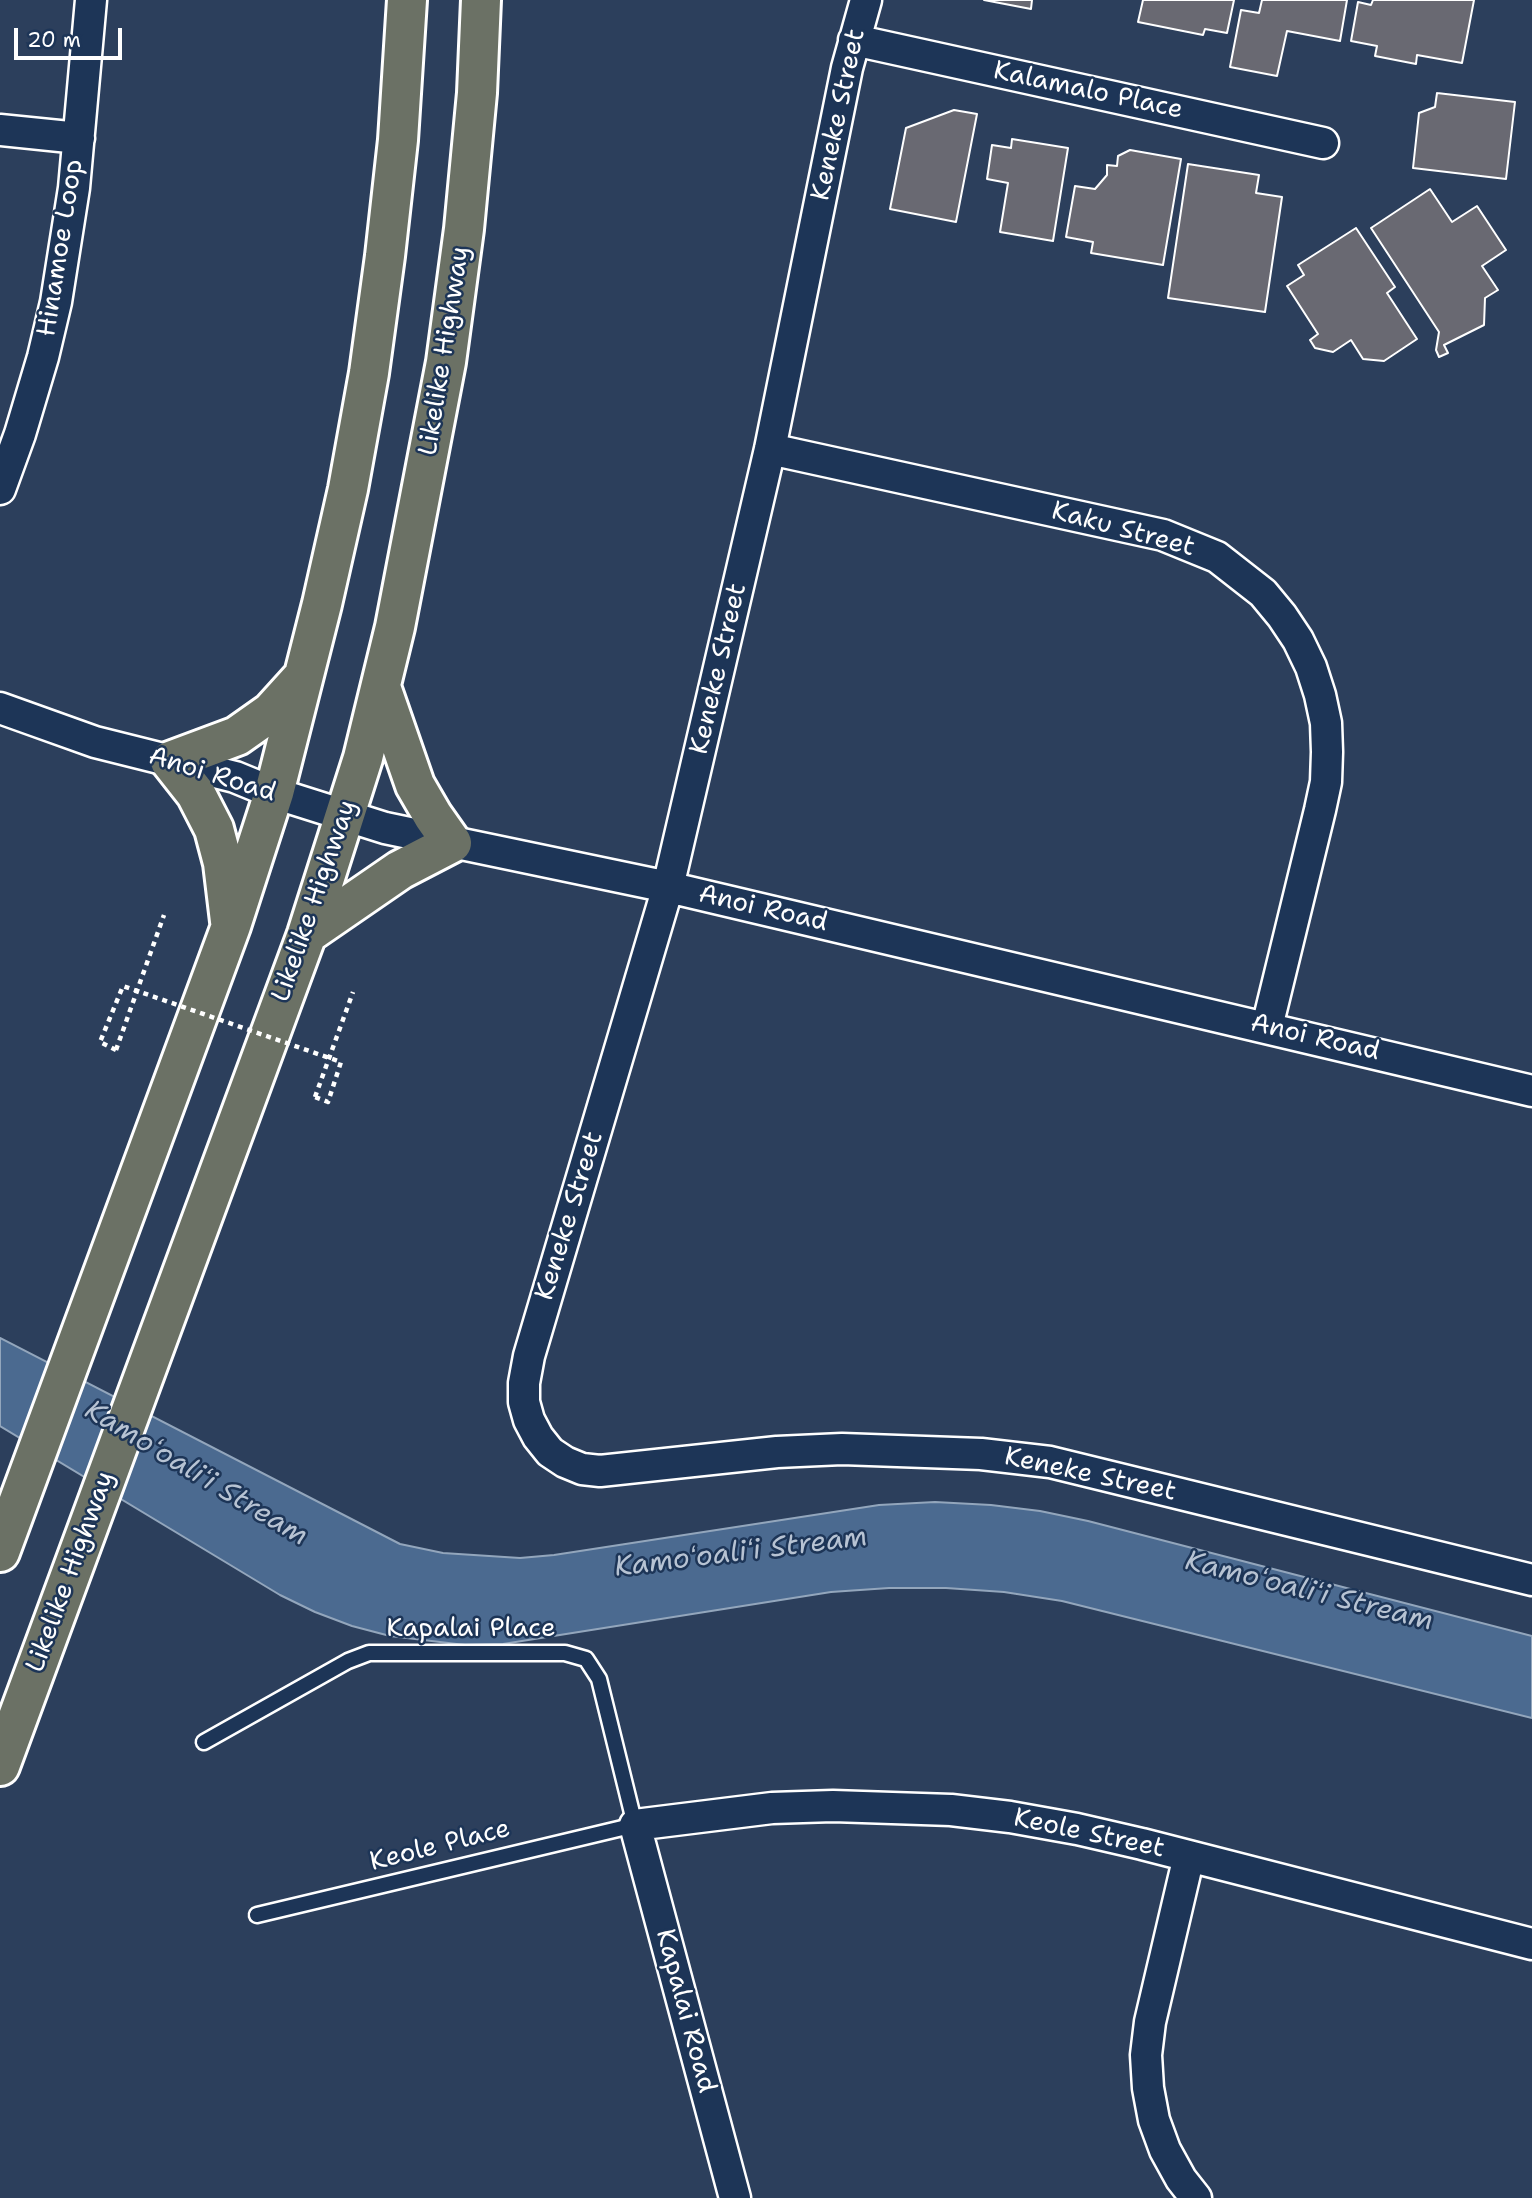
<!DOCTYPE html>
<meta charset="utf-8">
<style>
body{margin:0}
#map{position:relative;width:1532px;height:2198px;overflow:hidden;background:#2c3f5c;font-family:"Shantell Sans",sans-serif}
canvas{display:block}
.scale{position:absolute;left:14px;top:28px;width:108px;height:32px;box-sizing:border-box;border:4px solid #fff;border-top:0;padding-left:9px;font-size:21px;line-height:24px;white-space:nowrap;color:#fff;-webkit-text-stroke:5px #1d3557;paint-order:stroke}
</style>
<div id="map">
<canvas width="1532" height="2198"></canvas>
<div class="scale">20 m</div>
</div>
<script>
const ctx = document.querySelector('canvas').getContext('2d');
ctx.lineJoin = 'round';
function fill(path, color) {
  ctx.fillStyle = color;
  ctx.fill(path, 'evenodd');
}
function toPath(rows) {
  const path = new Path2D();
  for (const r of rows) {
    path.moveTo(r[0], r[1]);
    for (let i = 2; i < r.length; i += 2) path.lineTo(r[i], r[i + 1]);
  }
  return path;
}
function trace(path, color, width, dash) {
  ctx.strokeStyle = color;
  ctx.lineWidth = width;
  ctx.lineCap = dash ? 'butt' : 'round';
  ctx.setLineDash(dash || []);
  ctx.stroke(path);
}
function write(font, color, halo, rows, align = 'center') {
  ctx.font = font + ' "Shantell Sans",sans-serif';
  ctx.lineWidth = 5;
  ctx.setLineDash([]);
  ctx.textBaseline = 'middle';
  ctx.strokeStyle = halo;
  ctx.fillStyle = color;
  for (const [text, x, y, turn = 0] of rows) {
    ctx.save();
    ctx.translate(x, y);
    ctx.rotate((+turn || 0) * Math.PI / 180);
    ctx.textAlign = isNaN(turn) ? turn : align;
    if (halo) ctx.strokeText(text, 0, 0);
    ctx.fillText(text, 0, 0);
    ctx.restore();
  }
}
const water = toPath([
 [0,1338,400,1544,443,1553,520,1558,554,1555,879,1505,935,1502,991,1505,1040,1511,1088,1521,1532,1636,1532,1718,1062,1601,1004,1592,946,1588,889,1588,831,1592,503,1644,465,1645,390,1636,352,1626,315,1612,280,1595,0,1426,0,1338]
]);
const building = toPath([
 [984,0,1032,0,1031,9,984,0],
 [1143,0,1234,0,1227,33,1205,29,1203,35,1138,22,1143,0],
 [1262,0,1347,0,1340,41,1287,31,1277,76,1230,67,1241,10,1259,13,1262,0],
 [1373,0,1474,0,1462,63,1417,55,1416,64,1375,56,1377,46,1351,41,1358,2,1371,5,1373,0],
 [1437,93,1515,102,1506,179,1413,168,1419,113,1435,107,1437,93],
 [954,110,977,114,956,222,890,209,906,128,954,110],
 [1012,139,1068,148,1053,241,1000,232,1008,183,987,179,992,145,1011,148,1012,139],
 [1130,150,1181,159,1163,265,1091,253,1093,242,1066,237,1075,186,1095,189,1107,175,1107,165,1117,166,1118,156,1130,150],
 [1188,164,1259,175,1256,193,1282,197,1265,312,1168,298,1188,164],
 [1430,189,1452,222,1477,206,1506,250,1482,266,1498,290,1485,298,1484,325,1444,345,1448,353,1439,357,1436,350,1439,332,1371,228,1430,189],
 [1356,228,1395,287,1387,293,1417,339,1384,361,1363,359,1351,340,1333,352,1315,348,1310,340,1318,334,1287,286,1304,275,1298,265,1356,228]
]);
const path = toPath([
 [116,1050,164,915],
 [315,1097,353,992]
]);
const lane = toPath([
 [204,1742,348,1661,369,1653,565,1653,586,1659,599,1679,635,1825,257,1915]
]);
const street = toPath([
 [866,0,847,68,770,449,668,887,529,1356,524,1383,524,1402,529,1420,538,1437,550,1452,565,1462,582,1469,600,1471,777,1452,842,1449,981,1454,1050,1462,1532,1580],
 [854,40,1323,143],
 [0,130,79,138],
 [770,449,1163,535,1217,557,1263,593,1282,616,1298,640,1311,667,1320,695,1326,723,1327,752,1326,782,1320,810,1267,1027],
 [0,489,20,434,43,357,56,302,74,188,91,0],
 [0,708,95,742,235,777,274,793,385,828,668,887,1532,1091],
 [1189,1856,1150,2022,1146,2055,1148,2088,1154,2120,1165,2150,1181,2179,1196,2198],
 [735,2198,635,1825,772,1808,833,1806,951,1810,1010,1817,1077,1829,1142,1844,1532,1944]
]);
const highway = toPath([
 [230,921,223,863,214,829,196,794,170,761,237,736,271,712,300,680],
 [307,934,400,870,452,843,433,816,415,785,381,687],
 [0,1552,231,926,274,793,322,604,348,489,369,373,385,256,398,140,407,0],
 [0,1766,307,934,363,758,395,627,446,362,464,229,477,93,481,0]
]);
const pathBridge = toPath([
 [116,1050,100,1042,123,986,341,1062,328,1102,315,1097]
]);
const streetNames = [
 ["Kalamalo Place",1088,91,12],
 ["Keneke Street",839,115,-78],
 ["Hinamoe Loop",61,248,-81],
 ["Likelike Highway",445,351,-81],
 ["Kaku Street",1123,530,15],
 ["Keneke Street",719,669,-77],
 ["Anoi Road",212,775,17],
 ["Likelike Highway",315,901,-71],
 ["Anoi Road",763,909,13],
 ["Anoi Road",1315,1038,13],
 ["Keneke Street",570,1216,-73],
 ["Keneke Street",1090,1475,12],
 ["Likelike Highway",71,1572,-70],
 ["Kapalai Place",471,1629],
 ["Keole Street",1089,1834,12],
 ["Keole Place",440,1846,-14],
 ["Kapalai Road",685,2011,75]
];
const waterNames = [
 ["Kamoʻoaliʻi Stream",196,1474,31],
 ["Kamoʻoaliʻi Stream",741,1553,-7],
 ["Kamoʻoaliʻi Stream",1309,1592,14]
];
fill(water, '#4b6a90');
trace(water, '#93a6bc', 2);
fill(building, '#696972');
trace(building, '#fff', 2);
trace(lane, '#fff', 19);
trace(street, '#fff', 35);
trace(highway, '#fff', 44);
trace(path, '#fff', 4.5, [5, 5]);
trace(lane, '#1d3557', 14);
trace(street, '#1d3557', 30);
trace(highway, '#6b7165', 38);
trace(pathBridge, '#fff', 4.5, [5, 5]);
write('26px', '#fff', '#1d3557', streetNames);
write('italic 28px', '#b7c3d3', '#1d3557', waterNames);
</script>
